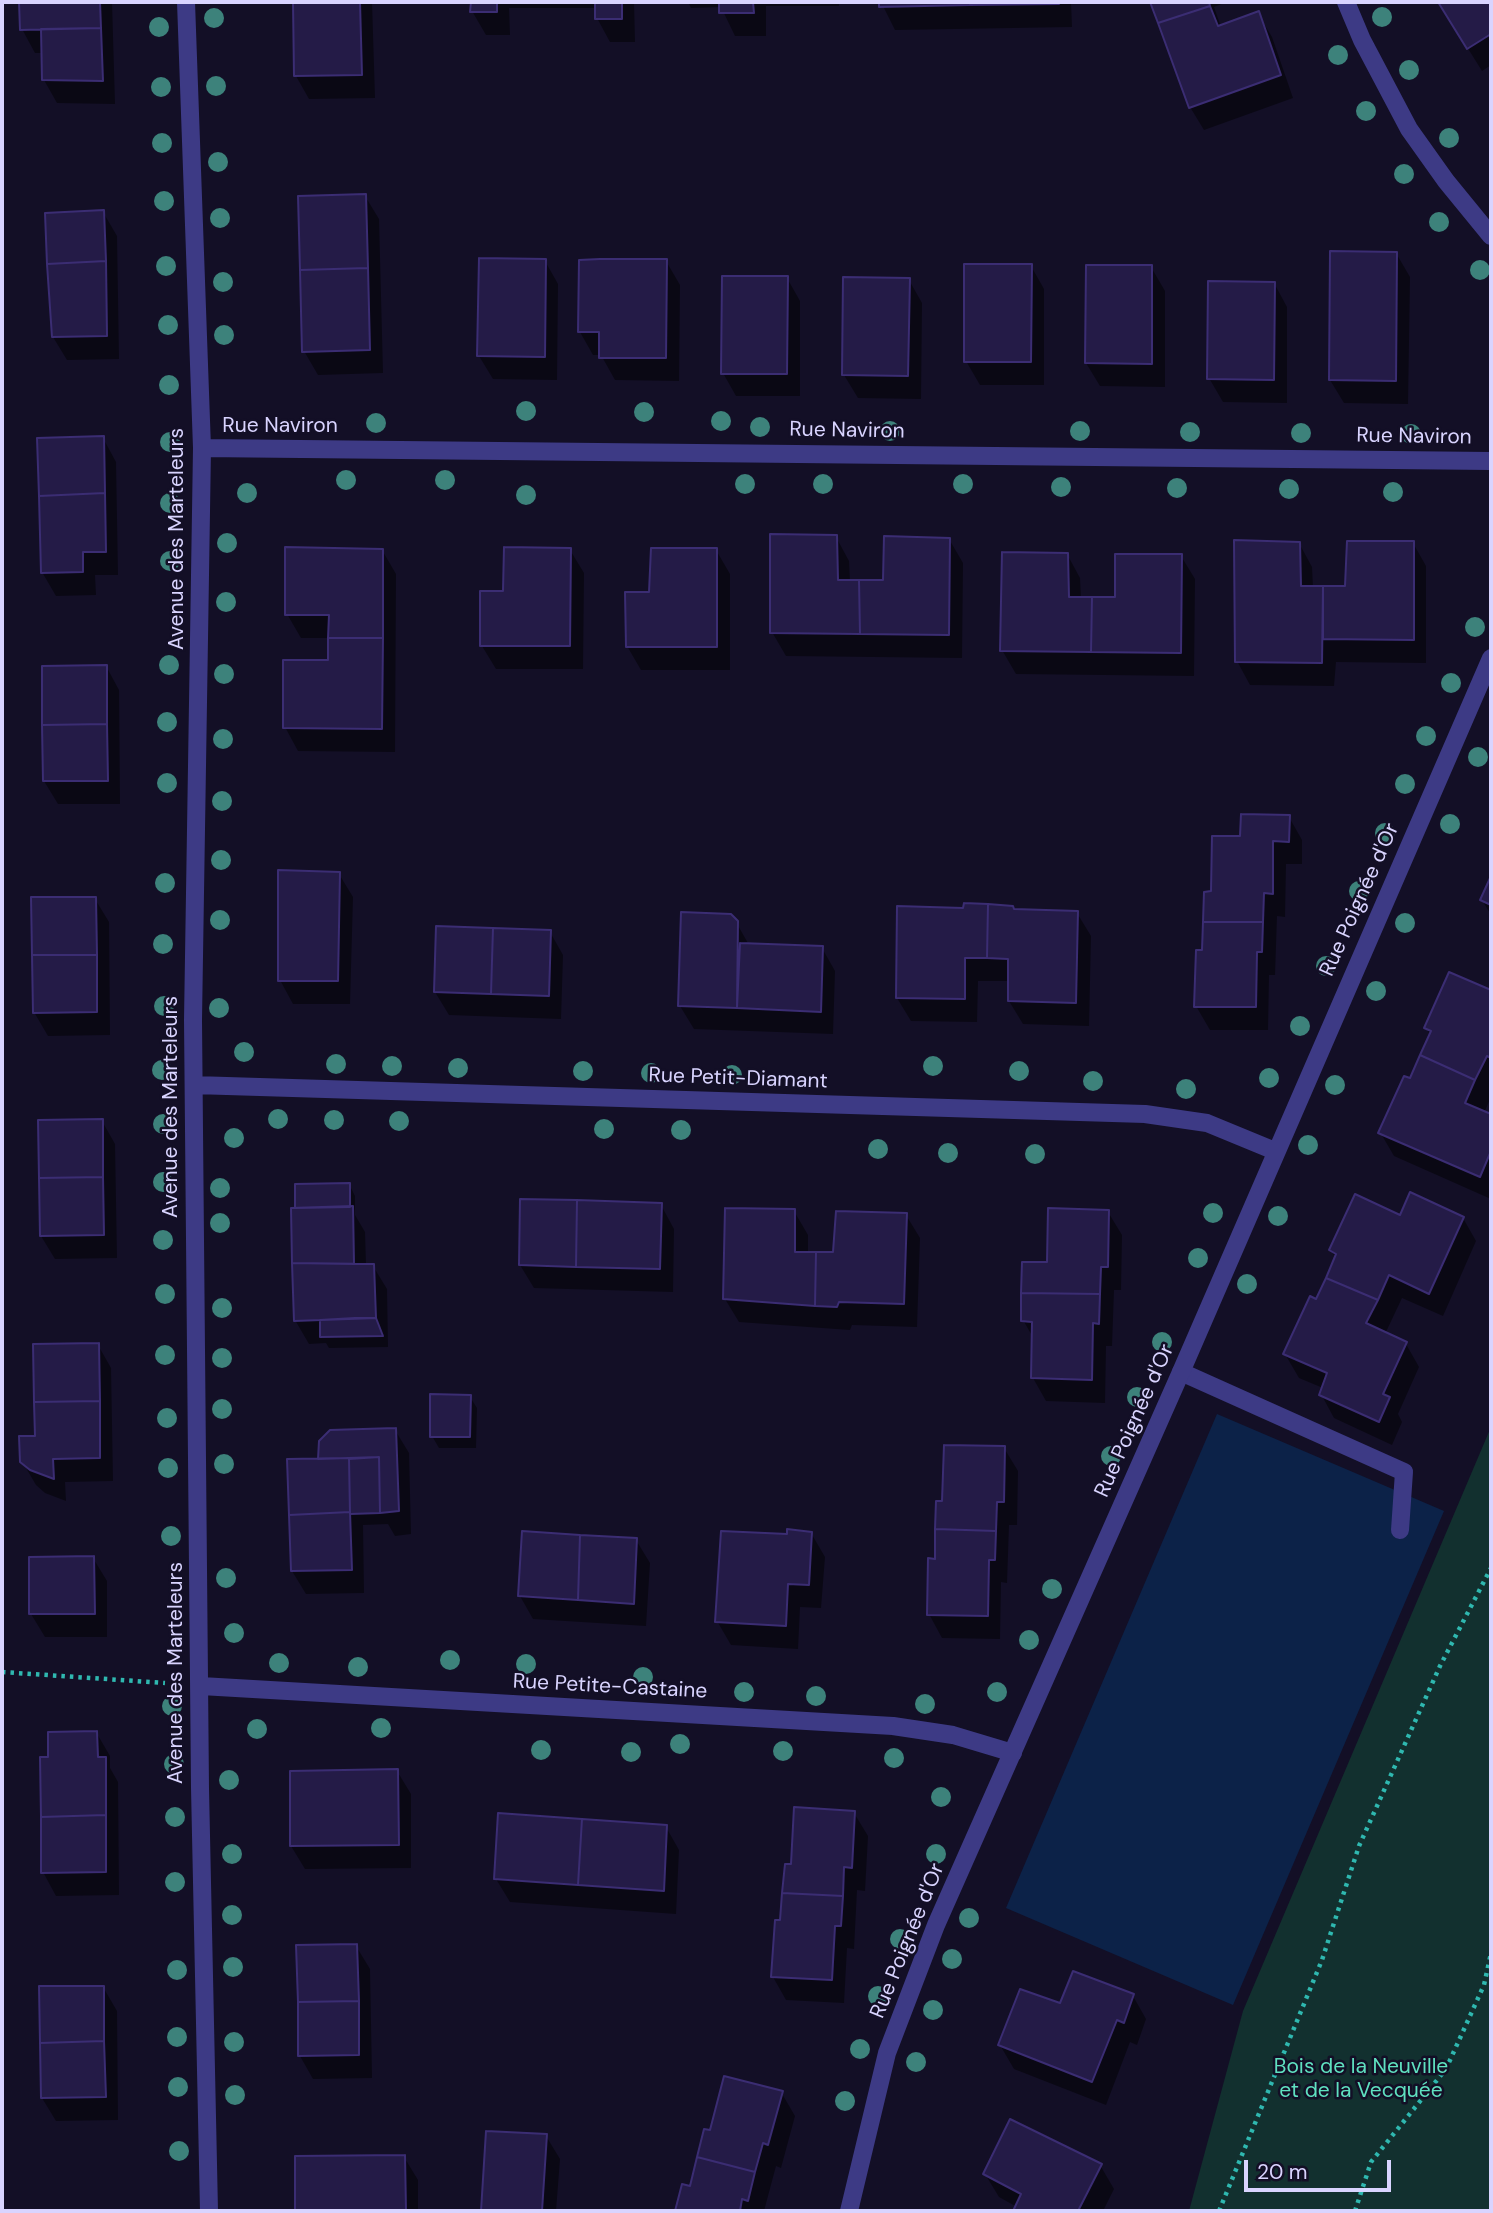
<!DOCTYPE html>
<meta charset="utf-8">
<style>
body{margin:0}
#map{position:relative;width:1493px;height:2213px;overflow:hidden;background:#130f26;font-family:"DM Sans",sans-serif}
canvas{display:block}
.frame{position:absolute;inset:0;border:4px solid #d9d4ff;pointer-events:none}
.scale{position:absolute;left:1244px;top:2160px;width:147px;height:32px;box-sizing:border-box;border:4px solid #d9d4ff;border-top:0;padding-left:9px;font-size:21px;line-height:24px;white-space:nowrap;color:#d9d4ff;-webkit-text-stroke:5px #130f26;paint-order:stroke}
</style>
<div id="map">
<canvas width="1493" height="2213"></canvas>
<div class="frame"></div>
<div class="scale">20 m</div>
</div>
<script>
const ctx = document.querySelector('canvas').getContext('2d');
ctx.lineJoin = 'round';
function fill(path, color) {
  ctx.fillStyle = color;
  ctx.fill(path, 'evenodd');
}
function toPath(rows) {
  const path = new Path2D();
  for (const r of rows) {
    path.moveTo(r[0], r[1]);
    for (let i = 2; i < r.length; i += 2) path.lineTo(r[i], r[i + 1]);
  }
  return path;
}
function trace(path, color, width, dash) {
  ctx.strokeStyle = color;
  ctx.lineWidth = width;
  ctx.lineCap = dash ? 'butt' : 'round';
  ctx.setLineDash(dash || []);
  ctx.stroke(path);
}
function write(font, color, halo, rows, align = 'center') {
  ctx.font = font + ' "DM Sans",sans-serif';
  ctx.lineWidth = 5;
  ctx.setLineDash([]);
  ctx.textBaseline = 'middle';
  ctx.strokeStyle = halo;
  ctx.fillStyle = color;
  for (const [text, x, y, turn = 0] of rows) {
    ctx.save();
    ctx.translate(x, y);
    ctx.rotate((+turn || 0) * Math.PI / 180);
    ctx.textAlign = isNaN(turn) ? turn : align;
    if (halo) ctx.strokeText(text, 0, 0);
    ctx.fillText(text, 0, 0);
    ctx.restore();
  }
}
const green = toPath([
 [1491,1427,1491,2211,1189,2211,1243,2011]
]);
const water = toPath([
 [1217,1414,1444,1511,1233,2005,1006,1908]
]);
const shadow = toPath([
 [20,2,112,2,115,104,57,103,44,80,43,53,35,53,22,29],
 [294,2,372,2,375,98,309,99,296,76],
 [472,2,634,2,635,42,610,42,597,18,597,8,509,8,510,35,486,35,472,11],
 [688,2,839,2,839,6,766,6,766,36,735,36,721,7,691,8],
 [881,2,1071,2,1072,27,895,30],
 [1152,2,1227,2,1214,7,1221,27,1258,14,1272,37,1293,98,1204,130,1190,107],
 [1439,2,1491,2,1491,65,1482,71],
 [365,196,379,219,383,373,318,375,304,351],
 [103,212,117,236,119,359,67,360,53,337],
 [1396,253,1410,277,1408,404,1344,403,1330,380],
 [545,261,558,284,557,380,493,379,479,356],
 [666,261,680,285,679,381,615,380,601,355,593,355,580,332],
 [1031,266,1044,289,1044,385,980,385,966,361],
 [1151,267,1165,291,1165,387,1100,386,1086,363],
 [787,278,800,301,800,396,736,396,723,373],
 [909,280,922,303,921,399,858,398,844,375],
 [1274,283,1287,307,1287,403,1223,402,1209,378],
 [103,438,116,462,118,575,95,575,96,595,56,596,42,572],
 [836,537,849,561,850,582,885,582,949,539,963,563,962,658,786,656,772,632],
 [1299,543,1312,567,1313,588,1347,588,1413,543,1426,566,1426,663,1336,662,1334,686,1250,685,1237,661],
 [382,550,396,574,395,752,298,751,285,727,330,662,330,638,301,638,287,614],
 [570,550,584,573,583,669,496,669,482,646,505,593],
 [716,550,730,574,730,670,641,670,627,646,651,594],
 [1067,554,1080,578,1081,599,1117,599,1181,556,1195,579,1194,676,1016,674,1002,650],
 [106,666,119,690,120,804,58,804,44,781],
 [1289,817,1302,840,1302,864,1286,864,1285,917,1277,916,1275,975,1269,975,1268,1030,1210,1030,1196,1006,1213,893,1241,838],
 [339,874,353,897,350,1004,293,1004,280,980],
 [1491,880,1491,915,1482,900],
 [95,899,109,922,110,1035,48,1036,34,1012],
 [1014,911,1077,913,1091,936,1089,1026,1023,1024,1009,1001,1010,981,978,981,977,1022,911,1021,897,998],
 [736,922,749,945,822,948,835,971,833,1034,694,1029,680,1006],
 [550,932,563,955,561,1019,449,1015,435,992],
 [1450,974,1491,992,1491,1097,1484,1113,1491,1116,1491,1199,1394,1156,1380,1132,1411,1081,1431,1036,1426,1028],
 [102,1121,115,1144,117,1258,55,1259,41,1236],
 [349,1184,355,1196,355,1215,365,1232,366,1265,373,1266,387,1289,388,1347,329,1348,326,1343,309,1344,295,1320],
 [661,1205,674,1229,673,1292,534,1288,520,1265],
 [794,1211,808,1235,808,1254,835,1254,906,1215,920,1238,917,1327,852,1325,850,1330,739,1322,725,1299],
 [1108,1212,1122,1235,1121,1290,1114,1290,1112,1346,1106,1346,1105,1403,1046,1401,1033,1378,1034,1339,1023,1320,1049,1264],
 [1400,1217,1463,1218,1476,1241,1443,1316,1402,1298,1385,1334,1406,1344,1419,1367,1398,1414,1402,1422,1392,1445,1334,1418,1321,1394,1323,1388,1299,1378,1285,1354,1317,1301,1336,1259,1331,1250],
 [98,1345,111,1368,113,1481,65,1482,66,1501,45,1493,36,1485,22,1461],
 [470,1397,477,1408,476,1448,439,1448,432,1436],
 [395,1430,409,1453,411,1534,395,1536,388,1524,363,1525,364,1593,306,1594,292,1571,320,1460],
 [1004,1448,1018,1471,1017,1525,1009,1525,1007,1583,1001,1582,1000,1639,942,1638,929,1614,944,1502],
 [811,1533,825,1557,821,1608,800,1607,798,1649,731,1645,717,1621,788,1536],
 [636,1540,650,1563,646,1626,533,1619,520,1596],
 [31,1558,93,1558,107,1581,107,1637,45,1637,31,1614],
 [96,1732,110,1756,110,1768,118,1782,119,1895,56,1896,43,1872,50,1759],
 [397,1771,411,1794,411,1868,305,1869,291,1846],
 [854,1813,868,1836,865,1891,857,1890,854,1949,847,1948,844,2003,786,2000,773,1977,793,1865],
 [666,1827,679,1850,676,1914,510,1902,496,1879],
 [356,1946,370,1969,372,2078,313,2079,300,2056],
 [103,1987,117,2011,118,2120,56,2121,42,2098],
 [1133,1996,1146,2019,1137,2045,1130,2042,1106,2105,1014,2069,1000,2045,1061,2005],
 [781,2092,795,2116,781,2168,776,2166,764,2211,677,2211,683,2186,691,2188,711,2132],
 [488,2133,546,2136,560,2159,556,2211,482,2211],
 [404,2157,418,2180,418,2211,297,2211,297,2158],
 [1100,2165,1114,2189,1103,2211,1015,2211,1017,2207,999,2197,985,2174]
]);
const building = toPath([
 [19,2,100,2,101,28,20,30,19,2],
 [293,2,360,2,362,75,294,76,293,2],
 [471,2,497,2,497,12,470,12,471,2],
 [595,2,622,2,622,19,595,19,595,2],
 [719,2,753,2,754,13,719,13,719,2],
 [879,2,970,2,970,5,879,7,879,2],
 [970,2,1059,2,1059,4,970,5,970,2],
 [1150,2,1209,2,1210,6,1158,23,1150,2],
 [1438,2,1491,2,1491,34,1467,49,1438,2],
 [1210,6,1218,26,1259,11,1281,75,1189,108,1158,23,1210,6],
 [101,28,103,81,42,80,41,29,101,28],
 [366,194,368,268,300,270,298,196,366,194],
 [104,210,106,261,47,264,45,213,104,210],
 [1330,251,1397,252,1396,381,1329,380,1330,251],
 [479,258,546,259,545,357,477,356,479,258],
 [600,259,667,259,666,358,599,358,599,332,578,332,579,260,600,259],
 [106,261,107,336,52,337,47,264,106,261],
 [964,264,1032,264,1031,362,964,362,964,264],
 [1086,265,1152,265,1152,364,1085,363,1086,265],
 [368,268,370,350,302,352,300,270,368,268],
 [722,276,788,276,787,374,721,374,722,276],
 [843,277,910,278,908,376,842,375,843,277],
 [1208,281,1275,282,1274,380,1207,379,1208,281],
 [104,436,105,493,39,496,37,438,104,436],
 [105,493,106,552,83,552,83,572,41,573,39,496,105,493],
 [770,534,837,535,838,580,859,580,860,634,770,633,770,534],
 [884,536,950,538,949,635,860,634,859,580,883,580,884,536],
 [1234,540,1300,542,1301,586,1323,586,1322,663,1235,662,1234,540],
 [1347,541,1414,541,1414,640,1323,639,1323,586,1345,586,1347,541],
 [285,547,383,549,383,638,328,638,329,615,285,615,285,547],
 [504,547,571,548,570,646,480,646,480,591,503,591,504,547],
 [651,548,717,548,717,647,626,647,625,592,649,592,651,548],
 [1002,552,1068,553,1069,597,1092,597,1091,652,1000,651,1002,552],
 [1115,554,1182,554,1181,653,1091,652,1092,597,1115,597,1115,554],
 [328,638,383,638,382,729,283,728,283,660,328,660,328,638],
 [107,665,107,724,42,725,42,666,107,665],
 [107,724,108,781,43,781,42,725,107,724],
 [1241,814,1290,815,1289,842,1273,841,1273,894,1264,893,1263,922,1203,922,1204,892,1211,891,1212,836,1240,836,1241,814],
 [278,870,340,872,338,981,278,981,278,870],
 [1491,876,1491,905,1480,900,1491,876],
 [31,897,96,897,97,955,32,955,31,897],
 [964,903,988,904,987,958,965,958,965,999,896,998,897,906,963,908,964,903],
 [988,904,1013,906,1014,909,1078,911,1076,1003,1008,1001,1008,959,987,958,988,904],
 [681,912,731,914,738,921,737,1008,678,1006,681,912],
 [1203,922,1263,922,1262,952,1257,952,1256,1007,1194,1007,1196,950,1202,950,1203,922],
 [436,926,493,928,491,994,434,992,436,926],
 [493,928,551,930,549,996,491,994,493,928],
 [740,943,823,946,821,1012,737,1008,740,943],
 [32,955,97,955,97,1012,33,1013,32,955],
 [1449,972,1491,990,1491,1058,1487,1056,1475,1080,1420,1055,1431,1031,1424,1028,1449,972],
 [1420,1055,1475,1080,1465,1103,1491,1114,1491,1151,1480,1177,1378,1133,1404,1076,1410,1078,1420,1055],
 [103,1119,103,1177,39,1178,38,1120,103,1119],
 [103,1177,104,1235,40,1236,39,1178,103,1177],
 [350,1183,350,1207,295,1208,295,1184,350,1183],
 [1410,1192,1464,1217,1429,1294,1389,1275,1378,1300,1326,1278,1336,1254,1329,1250,1355,1194,1400,1215,1410,1192],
 [520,1199,577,1200,576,1267,519,1265,520,1199],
 [577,1200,662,1203,660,1269,576,1267,577,1200],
 [353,1206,354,1264,292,1263,291,1208,353,1206],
 [725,1208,795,1209,795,1252,816,1252,815,1306,723,1299,725,1208],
 [1048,1208,1109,1210,1108,1267,1101,1267,1100,1294,1021,1293,1022,1262,1047,1262,1048,1208],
 [836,1211,907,1213,904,1304,839,1302,837,1307,815,1306,816,1252,833,1252,836,1211],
 [292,1263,374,1264,376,1318,294,1321,292,1263],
 [1326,1278,1378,1300,1366,1323,1407,1342,1383,1394,1390,1397,1379,1422,1319,1395,1327,1373,1283,1354,1310,1296,1316,1299,1326,1278],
 [1021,1293,1100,1294,1099,1324,1093,1323,1092,1380,1031,1378,1032,1322,1021,1321,1021,1293],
 [355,1318,376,1318,383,1336,320,1337,320,1320,355,1318],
 [99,1343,100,1401,34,1402,33,1344,99,1343],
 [430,1394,471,1395,470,1437,430,1437,430,1394],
 [100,1401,100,1458,53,1459,54,1479,30,1470,20,1462,19,1436,35,1436,34,1402,100,1401],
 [396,1428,399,1511,380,1513,379,1457,318,1459,319,1441,330,1430,396,1428],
 [944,1445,1005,1446,1004,1502,997,1502,996,1531,935,1529,936,1501,942,1501,944,1445],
 [379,1457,380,1513,350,1514,349,1459,379,1457],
 [349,1458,350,1512,289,1515,287,1459,349,1458],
 [350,1512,352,1570,291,1571,289,1515,350,1512],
 [787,1529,812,1532,809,1585,788,1584,786,1626,715,1622,721,1531,787,1534,787,1529],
 [935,1529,996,1531,995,1560,989,1560,988,1616,927,1615,928,1558,935,1559,935,1529],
 [522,1531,580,1535,578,1600,518,1596,522,1531],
 [580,1535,637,1538,634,1604,578,1600,580,1535],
 [94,1556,95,1614,29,1614,29,1557,94,1556],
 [97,1731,98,1757,106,1757,106,1815,41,1817,40,1757,48,1757,48,1732,97,1731],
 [398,1769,399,1845,290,1846,290,1771,398,1769],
 [794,1807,855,1811,852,1868,844,1867,843,1896,782,1893,785,1864,791,1864,794,1807],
 [498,1813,582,1819,578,1885,494,1879,498,1813],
 [106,1815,106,1872,41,1873,41,1817,106,1815],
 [582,1819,667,1825,664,1891,578,1885,582,1819],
 [782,1893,843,1896,841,1926,835,1926,832,1980,771,1977,775,1920,780,1920,782,1893],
 [357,1944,359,2001,298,2002,296,1945,357,1944],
 [1073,1971,1134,1994,1124,2023,1117,2020,1092,2082,998,2045,1020,1989,1060,2003,1073,1971],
 [39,1986,104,1986,104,2041,40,2043,39,1986],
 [359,2001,359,2055,298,2056,298,2002,359,2001],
 [104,2041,106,2097,41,2098,40,2043,104,2041],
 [724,2076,783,2091,768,2145,763,2143,755,2172,697,2157,704,2129,710,2130,724,2076],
 [1010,2119,1102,2164,1078,2211,1013,2211,1021,2194,983,2174,1010,2119],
 [486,2131,547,2134,542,2211,481,2211,486,2131],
 [405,2155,406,2211,295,2211,295,2156,405,2155],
 [697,2157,755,2172,748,2201,742,2199,740,2211,675,2211,682,2184,690,2186,697,2157]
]);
const path = toPath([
 [2,1672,165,1683],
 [1219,2211,1322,1960,1359,1846,1440,1666,1491,1568],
 [1355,2211,1371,2162,1446,2069,1484,1985,1491,1953]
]);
const service = toPath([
 [1181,1372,1404,1472,1400,1530]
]);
const minor = toPath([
 [186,2,202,448,193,1020,200,1788,209,2211],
 [1346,2,1362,40,1409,129,1446,181,1491,236],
 [202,448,1491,461],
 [194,1085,1145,1114,1207,1123,1275,1151],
 [201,1686,893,1726,953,1735,1013,1753],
 [849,2211,887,2053,936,1925,1181,1372,1491,658]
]);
const trees = [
 [1382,17],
 [214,18],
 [159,27],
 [1338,55],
 [1409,70],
 [216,86],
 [161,87],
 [1366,111],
 [1449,138],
 [162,143],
 [218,162],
 [1404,174],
 [164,201],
 [220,218],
 [1439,222],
 [166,266],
 [1480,270],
 [223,282],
 [168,325],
 [224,335],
 [169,385],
 [526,411],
 [644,412],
 [721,421],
 [376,423],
 [760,427],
 [890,431],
 [1080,431],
 [1190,432],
 [1301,433],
 [1411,434],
 [170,442],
 [346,480],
 [445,480],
 [745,484],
 [823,484],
 [963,484],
 [1061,487],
 [1177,488],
 [1289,489],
 [1393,492],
 [247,493],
 [526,495],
 [170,503],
 [227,543],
 [170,561],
 [226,602],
 [1475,627],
 [169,665],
 [224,674],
 [1451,683],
 [167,722],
 [1426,736],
 [223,739],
 [1478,757],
 [167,783],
 [1405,784],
 [222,801],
 [1450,824],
 [1385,833],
 [221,860],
 [165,883],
 [1359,891],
 [220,920],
 [1405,923],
 [163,944],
 [1326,966],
 [1376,991],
 [164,1006],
 [219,1008],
 [1300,1026],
 [244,1052],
 [336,1064],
 [392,1066],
 [933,1066],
 [458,1068],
 [162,1070],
 [583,1071],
 [1019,1071],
 [651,1073],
 [732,1075],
 [1269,1078],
 [1093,1081],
 [1335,1085],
 [1186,1089],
 [278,1119],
 [334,1120],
 [399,1121],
 [163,1124],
 [604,1129],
 [681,1130],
 [234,1138],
 [1308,1145],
 [878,1149],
 [948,1153],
 [1035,1154],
 [163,1182],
 [220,1188],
 [1213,1213],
 [1278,1216],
 [220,1223],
 [163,1240],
 [1198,1258],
 [1247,1284],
 [165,1294],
 [222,1308],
 [1162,1342],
 [165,1355],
 [222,1358],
 [1137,1397],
 [222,1409],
 [167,1418],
 [1111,1456],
 [224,1464],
 [168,1468],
 [171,1536],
 [226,1578],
 [1052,1589],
 [234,1633],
 [1029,1640],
 [450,1660],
 [279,1663],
 [526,1664],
 [358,1667],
 [643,1677],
 [744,1692],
 [997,1692],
 [816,1696],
 [925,1704],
 [172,1706],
 [381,1728],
 [257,1729],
 [680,1744],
 [541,1750],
 [783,1751],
 [631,1752],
 [894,1758],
 [174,1764],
 [229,1780],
 [941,1797],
 [175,1817],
 [232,1854],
 [936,1854],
 [175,1882],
 [232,1915],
 [969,1918],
 [900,1939],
 [952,1959],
 [233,1967],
 [177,1970],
 [878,1996],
 [933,2010],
 [177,2037],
 [234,2042],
 [860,2049],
 [916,2062],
 [178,2087],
 [235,2095],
 [845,2101],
 [179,2151]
];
const streetNames = [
 ["Rue Naviron",280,426],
 ["Rue Naviron",847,431,1],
 ["Rue Naviron",1414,437,1],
 ["Avenue des Marteleurs",177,539,-90],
 ["Rue Poignée d'Or",1360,900,-66],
 ["Rue Petit-Diamant",738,1079,2],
 ["Avenue des Marteleurs",171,1107,-90],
 ["Rue Poignée d'Or",1135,1421,-66],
 ["Avenue des Marteleurs",176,1673,-90],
 ["Rue Petite-Castaine",610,1687,3],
 ["Rue Poignée d'Or",908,1941,-68]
];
const parkNames = [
 ["Bois de la Neuville",1361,2067],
 ["et de la Vecquée",1361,2091]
];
fill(green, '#12302f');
fill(water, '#0c2248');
fill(shadow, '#0007');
fill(building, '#241b47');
trace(building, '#3b2d73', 2);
trace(path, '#2fb8b0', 4.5, [3.5, 5]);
trace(service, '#3d3a85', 18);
trace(minor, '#3d3a85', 18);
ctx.fillStyle = '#3d827b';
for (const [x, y] of trees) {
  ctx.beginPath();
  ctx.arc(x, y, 10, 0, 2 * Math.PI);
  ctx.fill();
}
write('21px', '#d9d4ff', '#130f26', streetNames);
write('21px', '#5fe0c0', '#130f26', parkNames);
</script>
